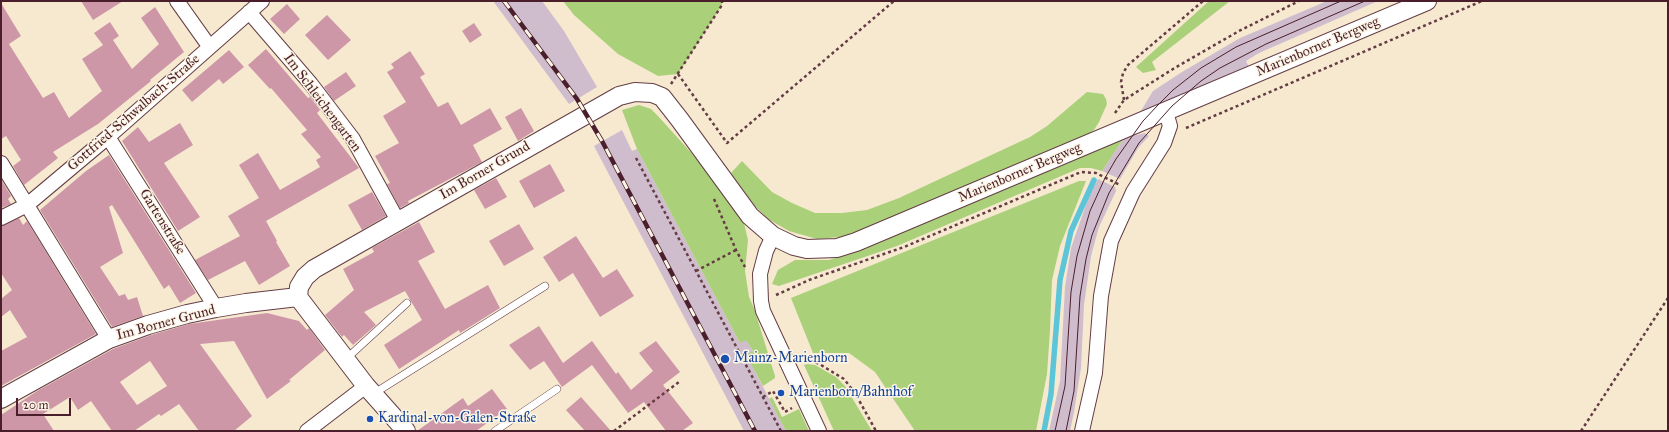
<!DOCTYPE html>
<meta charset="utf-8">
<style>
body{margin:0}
#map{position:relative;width:1669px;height:432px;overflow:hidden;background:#f6e9d0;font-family:"IM FELL Great Primer",serif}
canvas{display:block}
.frame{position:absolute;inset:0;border:2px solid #4a1f2b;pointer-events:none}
.scale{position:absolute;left:16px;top:398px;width:55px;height:18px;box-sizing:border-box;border:2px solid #4a1f2b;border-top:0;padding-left:5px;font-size:12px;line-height:14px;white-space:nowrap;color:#4a1f2b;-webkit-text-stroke:3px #fcf5e5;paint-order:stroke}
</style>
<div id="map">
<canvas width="1669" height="432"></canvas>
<div class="frame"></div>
<div class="scale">20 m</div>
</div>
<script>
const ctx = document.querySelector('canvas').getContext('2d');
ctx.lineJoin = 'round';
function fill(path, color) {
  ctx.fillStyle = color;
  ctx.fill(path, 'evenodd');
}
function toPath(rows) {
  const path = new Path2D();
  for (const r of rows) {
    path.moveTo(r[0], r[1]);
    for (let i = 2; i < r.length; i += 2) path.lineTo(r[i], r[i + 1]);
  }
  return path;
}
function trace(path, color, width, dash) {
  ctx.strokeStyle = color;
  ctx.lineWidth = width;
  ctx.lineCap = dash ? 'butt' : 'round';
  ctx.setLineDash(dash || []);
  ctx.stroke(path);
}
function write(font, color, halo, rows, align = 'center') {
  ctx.font = font + ' "IM FELL Great Primer",serif';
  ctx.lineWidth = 3;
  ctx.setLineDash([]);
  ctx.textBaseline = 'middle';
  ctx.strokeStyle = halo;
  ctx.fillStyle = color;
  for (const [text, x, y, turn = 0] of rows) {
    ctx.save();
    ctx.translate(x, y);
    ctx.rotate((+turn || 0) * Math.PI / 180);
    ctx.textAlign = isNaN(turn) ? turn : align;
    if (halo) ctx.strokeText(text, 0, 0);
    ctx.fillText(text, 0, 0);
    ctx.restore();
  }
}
const industrial = toPath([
 [493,1,542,1,564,31,597,87,569,104],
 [1327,1,1378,1,1259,53,1246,61,1249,67,1139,114,1153,91,1182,72,1240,38],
 [622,130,632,151,637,149,740,343,746,339,753,352,747,356,786,431,744,431,594,146],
 [1145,133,1149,136,1138,148,1120,179,1102,171,1124,138],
 [1098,179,1115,187,1116,191,1099,227,1091,256,1084,305,1081,368,1074,412,1070,431,1049,431,1060,381,1065,287,1071,248,1090,193]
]);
const green = toPath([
 [563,1,721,1,722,5,678,74,658,76,618,54,574,15],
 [1209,1,1236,1,1235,2,1230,1,1152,62,1156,70,1143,73,1136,67],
 [1087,92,1103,94,1106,99,1107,104,1099,122,1094,130,1085,136,863,232,839,237,817,239,789,231,768,219,753,204,731,173,742,161,772,192,792,203,815,213,842,213,867,210,899,198,1030,137,1047,126],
 [639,105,651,109,658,116,704,167,744,223,748,240,745,271,749,297,754,308,775,376,775,378,763,386,746,355,753,351,746,340,740,343,637,149,622,110],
 [1124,138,1102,171,1091,168,1080,168,897,246,779,286,772,284,778,270,795,260,829,260,861,250],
 [1079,181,1086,181,1060,246,1052,280,1050,330,1047,374,1036,431,915,431,875,372,849,353,813,353,791,298],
 [807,364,815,365,836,377,845,386,872,431,834,431,804,365],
 [772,397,782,417,799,409,809,431,786,431,769,399]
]);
const stream = toPath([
 [1044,431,1051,394,1060,280,1071,231,1094,180]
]);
const building = toPath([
 [81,1,123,1,93,20],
 [1,3,21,36,9,44,43,98,54,92,69,118,102,91,82,59,103,45,94,33,110,22,119,36,113,40,132,69,159,44,141,18,155,7,184,52,150,80,151,81,98,124,53,152,58,158,24,185,13,166,21,160,6,136,1,139],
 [287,4,300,19,284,34,270,19],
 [327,15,351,40,328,60,305,35],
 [474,23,482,35,470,43,462,31],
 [266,49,308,98,310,97,320,110,317,113,359,168,266,221,277,241,276,242,290,266,259,285,245,261,208,280,195,260,240,236,228,216,259,198,239,165,258,153,280,190,320,167,316,160,321,157,301,134,307,130,271,88,270,89,248,65],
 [229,50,244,67,223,84,219,79,192,102,182,90],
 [410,51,425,74,420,77,438,107,448,102,461,125,490,108,502,129,473,145,482,162,408,201,409,203,400,208,387,184,390,183,375,156,399,143,383,116,406,102,387,72,394,68,391,64],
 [346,72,356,86,334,101,324,87],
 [521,108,534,131,518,141,505,117],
 [180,123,193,145,164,163,200,217,178,231,122,141,138,127,149,142],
 [109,155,196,293,180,303,169,285,164,289,112,205,109,207,123,253,100,267,119,296,125,294,128,300,137,297,143,316,112,327,40,210,86,171],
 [550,164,565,191,534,208,519,181],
 [496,178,507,197,485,209,474,190],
 [1,179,11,196,8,199,11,204,1,208],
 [372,192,386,216,362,230,348,205],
 [19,218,23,225,27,221,96,334,1,386,1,351,27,337,10,310,1,317,1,299,12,290,1,273,1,226],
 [419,222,435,252,418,261,445,309,488,285,500,308,460,333,459,330,399,369,384,345,422,320,405,291,364,312,376,325,353,345,344,335,342,337,325,315,354,290,343,269,374,252,372,248],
 [519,224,534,249,504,266,489,241],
 [576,236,603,278,617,269,634,296,600,317,573,273,559,282,543,257],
 [267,313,299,321,307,330,309,328,325,350,289,380,291,381,267,399,234,341,200,344,252,416,234,431,199,431,179,404,161,416,159,414,134,431,112,431,91,401,78,410,70,397,43,414,54,431,1,431,1,415,37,391,113,349,151,335,189,324],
 [150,361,167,386,137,405,120,382],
 [539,326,563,363,592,341,616,374,618,372,631,390,653,371,639,353,656,341,680,372,663,385,693,423,682,431,666,431,644,402,628,413,592,365,562,387,544,361,530,370,509,345],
 [492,389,507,409,476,431,417,431,463,398,468,406],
 [581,397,611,431,585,431,566,410]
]);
const path = toPath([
 [678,74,727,143,894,1],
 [671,84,722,5,722,1],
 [1124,100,1121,82,1123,73,1128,65,1203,1],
 [1115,113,1124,100,1173,69,1239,31,1299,1],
 [1186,128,1482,1],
 [636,158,781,431],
 [714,199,736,250,745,267],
 [696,271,736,250],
 [776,295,809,280,904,247,1081,172,1096,173,1120,185],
 [804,361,813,361,821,365,844,379,855,393,876,431],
 [763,397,773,391,785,412,792,408],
 [614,431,679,382],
 [1581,431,1668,298]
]);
const service = toPath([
 [346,359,407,303],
 [373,394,545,286],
 [495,431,557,389]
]);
const minor = toPath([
 [177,1,209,46],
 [249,12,311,84,353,139,398,221],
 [108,137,216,308],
 [1,163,109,339],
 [1,218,27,205,108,137,262,1],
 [773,236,766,251,760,274,761,301,763,311,819,431],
 [307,431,366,386],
 [1082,431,1095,373,1101,296,1111,241,1133,192,1164,143,1170,126,1166,112]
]);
const tertiary = toPath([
 [1,399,109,339,148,325,187,314,216,308,246,303,298,297],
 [406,431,366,386,298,297,299,287,305,277,314,269,619,96,635,92,652,93,662,97,680,120,750,216,773,236,794,246,807,249,837,248,856,242,1427,1]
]);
const tram = toPath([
 [1055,431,1065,386,1071,292,1077,256,1090,211,1105,178,1116,159,1143,121,1158,105,1173,90,1201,68,1236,47,1341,1],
 [1066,431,1074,391,1080,296,1086,259,1092,235,1109,193,1139,143,1172,106,1201,81,1220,68,1266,44,1365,1]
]);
const rail = toPath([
 [504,1,577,99,602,141,755,431]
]);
const markers = [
 [725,359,5,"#1a4fb4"],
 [781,393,4,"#1a4fb4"],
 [370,419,4,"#1a4fb4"]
];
const streetNames = [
 ["Marienborner Bergweg",1318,47,-23],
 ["Im Schleichengarten",322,103,53],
 ["Gottfried-Schwalbach-Straße",134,113,-41],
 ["Im Borner Grund",485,171,-30],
 ["Marienborner Bergweg",1020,173,-23],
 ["Gartenstraße",162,222,58],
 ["Im Borner Grund",166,323,-15]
];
const transitNames = [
 ["Mainz-Marienborn",734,359],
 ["Marienborn/Bahnhof",789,393],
 ["Kardinal-von-Galen-Straße",378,419]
];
fill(industrial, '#cfbdce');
fill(green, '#aad07a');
trace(stream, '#5cc5d8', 5.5);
fill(building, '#ce97a7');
trace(service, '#643d44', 8);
trace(minor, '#643d44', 16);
trace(tertiary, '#643d44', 20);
trace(path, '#643d44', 2.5, [3, 3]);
trace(service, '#fff', 7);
trace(minor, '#fff', 14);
trace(tertiary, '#fff', 18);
trace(tram, '#4a1f2b', 1);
trace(rail, '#4a1f2b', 4.5);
trace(rail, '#fcf5e5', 3, [9]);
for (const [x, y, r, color] of markers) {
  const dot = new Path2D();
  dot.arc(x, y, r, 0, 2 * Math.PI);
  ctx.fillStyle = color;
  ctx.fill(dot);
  trace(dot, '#fcf5e5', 1.5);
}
write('14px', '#4a1f2b', '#fcf5e5', streetNames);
write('14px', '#164399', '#fcf5e5', transitNames, 'left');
</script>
